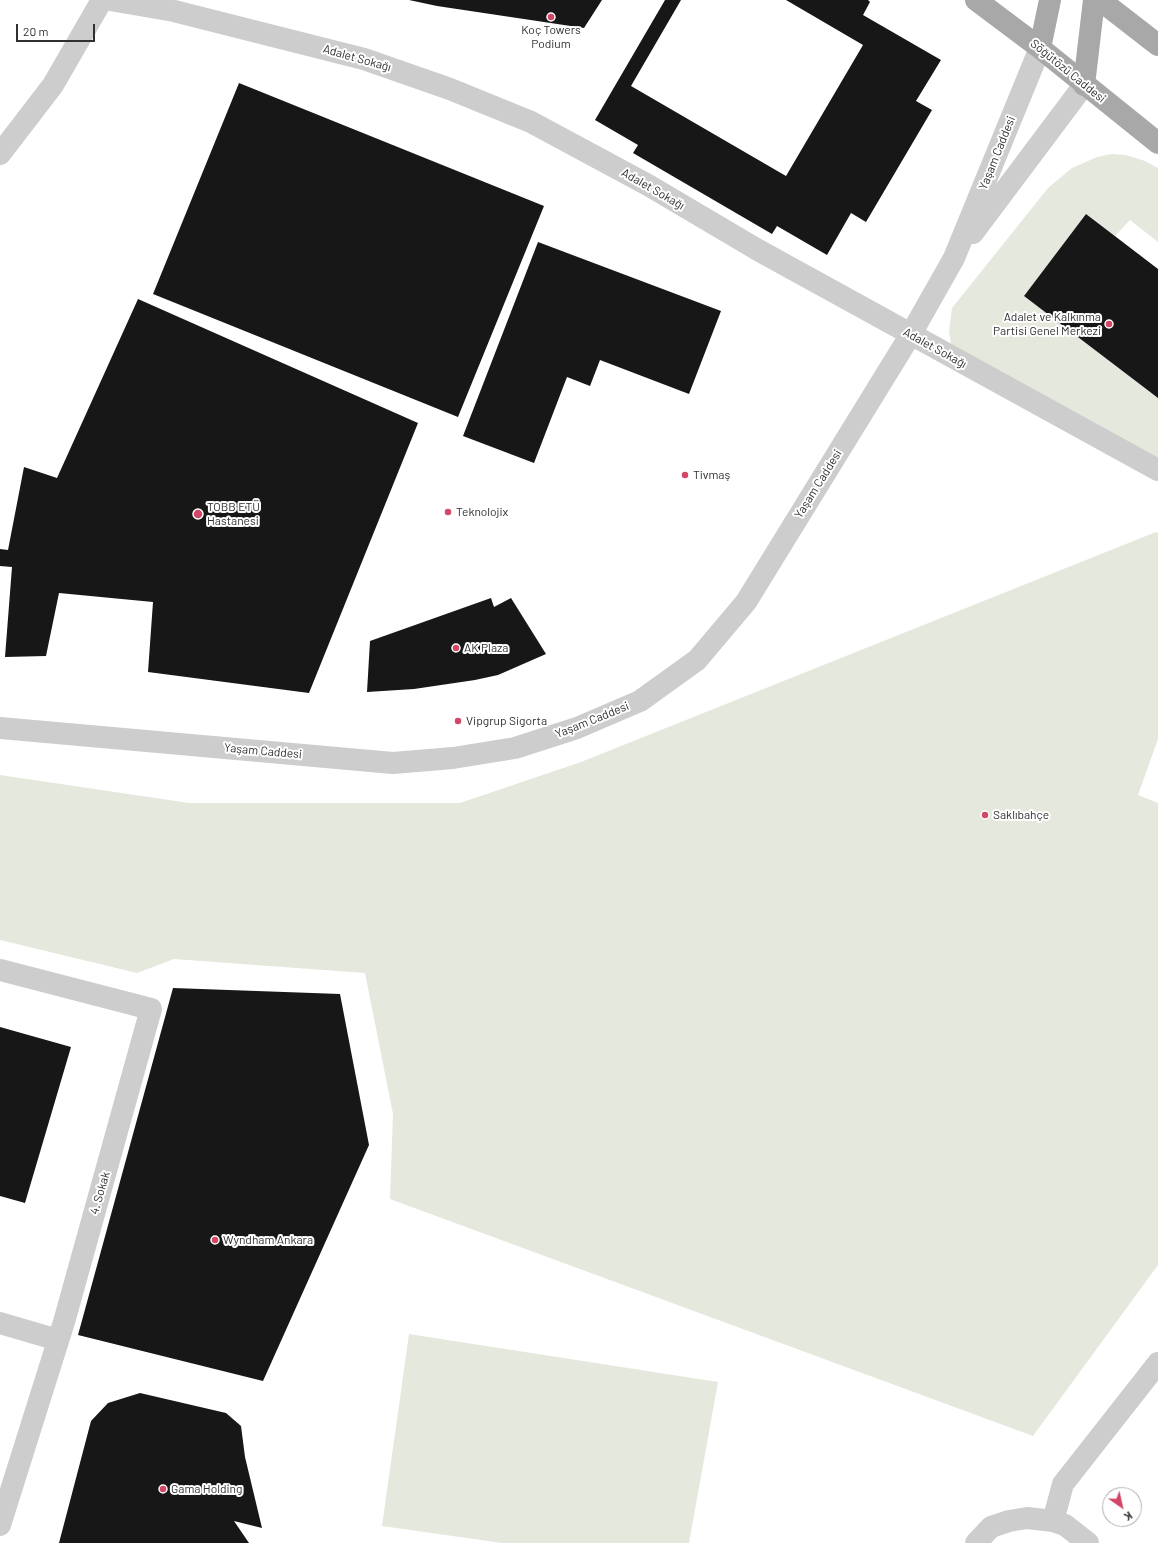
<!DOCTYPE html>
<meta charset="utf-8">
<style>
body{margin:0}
#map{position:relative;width:1158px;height:1543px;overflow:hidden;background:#fff;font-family:Barlow,sans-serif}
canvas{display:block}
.north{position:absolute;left:1102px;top:1487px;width:40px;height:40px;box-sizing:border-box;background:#fff;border:1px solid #acacac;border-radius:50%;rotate:146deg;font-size:11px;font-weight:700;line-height:16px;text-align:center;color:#303030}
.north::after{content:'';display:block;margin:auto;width:14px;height:18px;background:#d24768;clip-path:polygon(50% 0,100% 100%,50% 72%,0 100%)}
.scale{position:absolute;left:16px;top:24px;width:79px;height:18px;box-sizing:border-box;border:2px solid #303030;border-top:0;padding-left:5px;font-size:12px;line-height:14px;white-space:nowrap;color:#303030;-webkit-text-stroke:3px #fff;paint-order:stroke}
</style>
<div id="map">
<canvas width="1158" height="1543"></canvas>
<div class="north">K</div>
<div class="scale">20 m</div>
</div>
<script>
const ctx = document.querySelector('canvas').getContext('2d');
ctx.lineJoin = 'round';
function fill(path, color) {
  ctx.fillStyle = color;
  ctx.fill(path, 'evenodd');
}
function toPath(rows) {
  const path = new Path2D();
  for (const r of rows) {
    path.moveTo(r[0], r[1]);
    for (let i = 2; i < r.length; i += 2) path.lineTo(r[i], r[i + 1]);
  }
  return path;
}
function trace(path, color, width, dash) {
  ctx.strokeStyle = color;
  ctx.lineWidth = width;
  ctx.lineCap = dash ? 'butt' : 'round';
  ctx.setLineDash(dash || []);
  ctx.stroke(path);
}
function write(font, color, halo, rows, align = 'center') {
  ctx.font = font + ' Barlow,sans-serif';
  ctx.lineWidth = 4;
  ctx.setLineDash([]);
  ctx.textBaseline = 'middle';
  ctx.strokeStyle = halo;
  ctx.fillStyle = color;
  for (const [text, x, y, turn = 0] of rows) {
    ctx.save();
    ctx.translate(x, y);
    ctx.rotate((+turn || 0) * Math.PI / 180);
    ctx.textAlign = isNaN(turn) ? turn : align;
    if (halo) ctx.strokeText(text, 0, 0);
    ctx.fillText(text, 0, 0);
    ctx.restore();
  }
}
const green = toPath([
 [1112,154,1126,155,1145,161,1158,168,1158,242,1130,220,1115,236,1086,214,1024,296,1158,398,1158,459,951,344,949,332,952,308,1048,188,1072,168,1097,157],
 [1156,532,1158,533,1158,739,1138,795,1158,803,1158,1265,1033,1436,390,1199,393,1114,365,973,174,959,137,973,0,940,0,775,189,803,460,803,581,762],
 [409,1334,718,1382,689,1543,502,1543,382,1526]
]);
const building = toPath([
 [409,0,602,0,584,28,437,6],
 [665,0,681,0,631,86,786,176,863,45,786,0,868,0,870,2,863,15,941,60,916,101,932,110,866,222,851,213,827,255,777,226,772,234,633,153,638,145,595,120],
 [239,83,544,206,458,417,153,294],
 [1086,214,1158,269,1158,398,1024,296],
 [538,242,721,311,689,394,600,360,590,386,567,377,534,463,463,436],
 [138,299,418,423,309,693,148,672,153,602,59,593,46,656,5,657,12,567,0,566,0,549,8,550,24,467,57,478],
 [491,598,494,607,511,598,546,654,498,675,475,680,414,689,367,692,370,641],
 [173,988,340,994,369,1145,263,1381,78,1335],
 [0,1027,71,1047,25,1203,0,1196],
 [140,1393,226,1413,241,1426,245,1457,262,1528,234,1521,249,1543,59,1543,91,1421,108,1403]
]);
const minor = toPath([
 [110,0,174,11,364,59,450,89,531,122,648,185,758,250,1158,470],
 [0,154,53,85,102,0],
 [973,233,1084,85],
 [0,728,393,763,453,758,515,748,577,728,640,701,697,660,746,602,911,334,954,258,1040,48],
 [0,970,151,1009,64,1322,0,1525],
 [0,1323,58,1340],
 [1053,1521,1063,1484,1158,1363],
 [976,1543,991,1527,1009,1521,1027,1518,1053,1521,1065,1525,1088,1543]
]);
const major = toPath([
 [976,0,1040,48,1158,143],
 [1100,0,1158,45],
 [1040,48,1050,0],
 [1084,85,1094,0]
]);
const markers = [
 [551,17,4,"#d24768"],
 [1109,324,4,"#d24768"],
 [685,475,4,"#d24768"],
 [448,512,4,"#d24768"],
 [198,514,5,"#d24768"],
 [456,648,4,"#d24768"],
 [458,721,4,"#d24768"],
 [985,815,4,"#d24768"],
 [215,1240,4,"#d24768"],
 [163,1489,4,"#d24768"]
];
const poiNames = [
 ["Koç Towers",551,30,"center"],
 ["Podium",551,44,"center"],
 ["Adalet ve Kalkınma",1101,317,"right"],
 ["Partisi Genel Merkezi",1101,331,"right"],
 ["Tivmaş",693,475],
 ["TOBB ETÜ",207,507],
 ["Hastanesi",207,521],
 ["Teknolojix",456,512],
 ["AK Plaza",464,648],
 ["Vipgrup Sigorta",466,721],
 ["Saklıbahçe",993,815],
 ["Wyndham Ankara",223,1240],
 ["Gama Holding",171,1489]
];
const streetNames = [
 ["Adalet Sokağı",357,58,16],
 ["Söğütözü Caddesi",1068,71,39],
 ["Yaşam Caddesi",997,153,-68],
 ["Adalet Sokağı",653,189,30],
 ["Adalet Sokağı",935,348,29],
 ["Yaşam Caddesi",818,484,-58],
 ["Yaşam Caddesi",592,720,-22],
 ["Yaşam Caddesi",263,751,5],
 ["4. Sokak",100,1193,-74]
];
fill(green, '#e5e8dd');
fill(building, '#171717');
trace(minor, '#cdcdcd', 22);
trace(major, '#a8a8a8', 22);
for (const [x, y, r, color] of markers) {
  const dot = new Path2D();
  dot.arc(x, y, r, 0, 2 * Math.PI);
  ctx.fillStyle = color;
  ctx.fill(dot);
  trace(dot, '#fff', 1.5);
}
write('12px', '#303030', '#fff', poiNames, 'left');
write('12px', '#303030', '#fff', streetNames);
</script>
